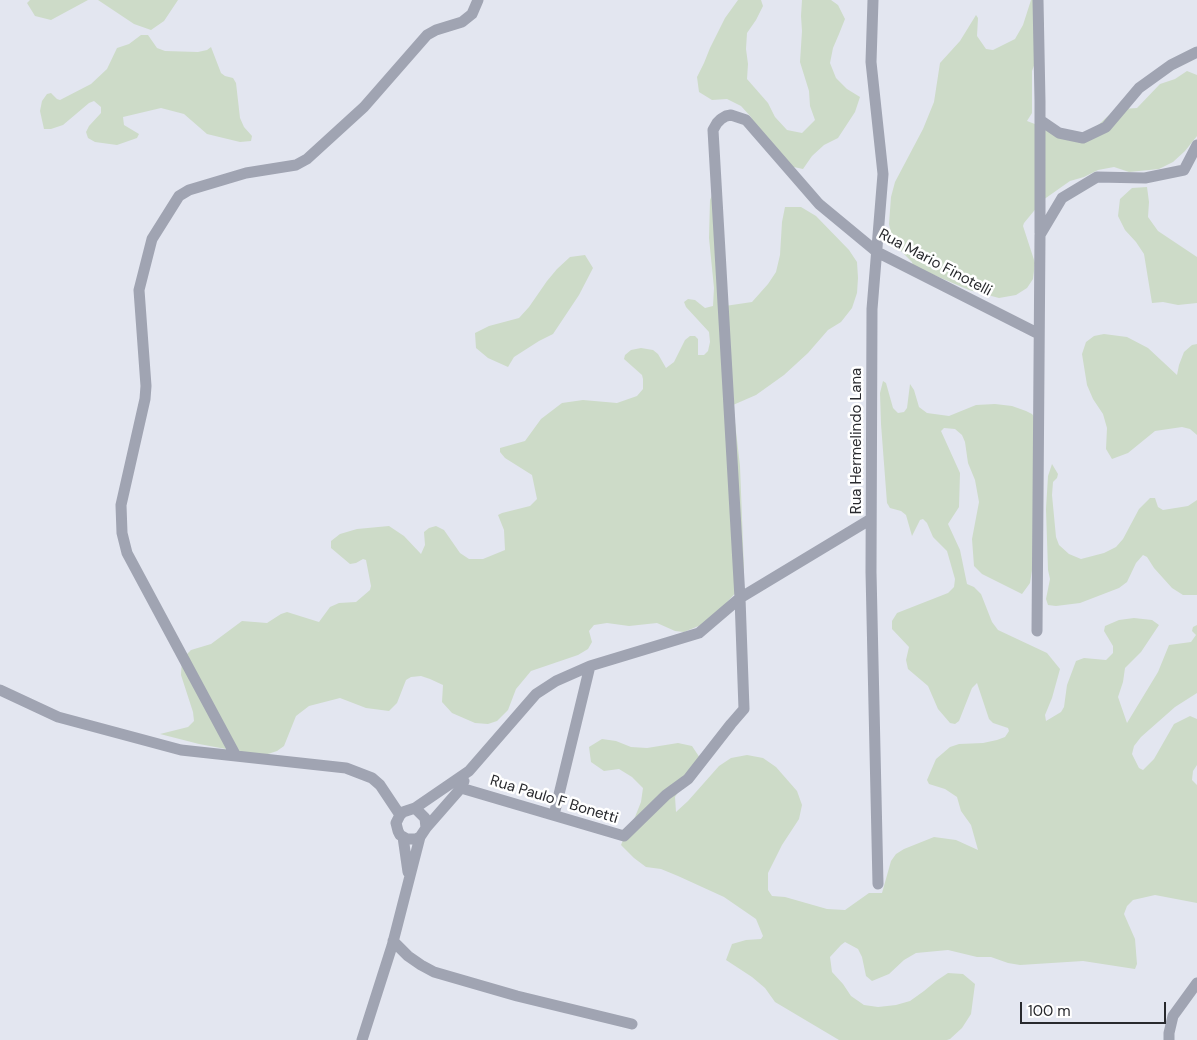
<!DOCTYPE html>
<style>
body{margin:0}
#map{position:relative;width:1197px;height:1040px;overflow:hidden;background:#e3e6f0;font-family:"DM Sans",sans-serif}
canvas{display:block}
.scale{position:absolute;left:1020px;top:1002px;width:146px;height:22px;box-sizing:border-box;border:2px solid #28292d;border-top:0;padding-left:6px;font-size:15px;line-height:18px;white-space:nowrap;color:#28292d;-webkit-text-stroke:4px #fff;paint-order:stroke}
</style>
<div id="map">
<canvas width="1197" height="1040"></canvas>
<div class="scale">100 m</div>
</div>
<script>
const ctx = document.querySelector('canvas').getContext('2d');
ctx.lineJoin = 'round';
function fill(path, color) {
  ctx.fillStyle = color;
  ctx.fill(path, 'evenodd');
}
function toPath(rows) {
  const path = new Path2D();
  for (const r of rows) {
    path.moveTo(r[0], r[1]);
    for (let i = 2; i < r.length; i += 2) path.lineTo(r[i], r[i + 1]);
  }
  return path;
}
function trace(path, color, width, dash) {
  ctx.strokeStyle = color;
  ctx.lineWidth = width;
  ctx.lineCap = dash ? 'butt' : 'round';
  ctx.setLineDash(dash || []);
  ctx.stroke(path);
}
function write(font, color, halo, rows, align = 'center') {
  ctx.font = font + ' "DM Sans",sans-serif';
  ctx.lineWidth = 5;
  ctx.setLineDash([]);
  ctx.textBaseline = 'middle';
  ctx.strokeStyle = halo;
  ctx.fillStyle = color;
  for (const [text, x, y, turn = 0] of rows) {
    ctx.save();
    ctx.translate(x, y);
    ctx.rotate((+turn || 0) * Math.PI / 180);
    ctx.textAlign = isNaN(turn) ? turn : align;
    if (halo) ctx.strokeText(text, 0, 0);
    ctx.fillText(text, 0, 0);
    ctx.restore();
  }
}
const green = toPath([
 [30,0,88,0,51,20,35,16,27,3],
 [98,0,178,0,164,21,151,30,134,24],
 [738,0,761,0,763,6,756,20,747,33,746,49,748,64,747,79,768,103,775,117,787,130,802,133,815,120,810,106,809,91,800,62,802,31,801,16,802,0,831,0,838,5,845,19,839,34,833,48,830,63,836,78,847,89,860,97,855,112,838,138,824,145,812,156,803,169,789,166,757,133,751,117,741,106,727,99,712,100,699,92,697,77,704,63,710,48,725,18],
 [1031,0,1038,0,1042,7,1044,23,1038,55,1032,71,1032,113,1027,121,1071,138,1096,127,1108,116,1122,109,1137,108,1160,84,1175,79,1187,71,1197,75,1197,136,1185,151,1173,162,1159,169,1129,172,1114,167,1098,170,1084,177,1070,181,1043,200,1024,223,1023,226,1035,263,1033,279,1027,288,1016,295,999,298,969,290,913,266,912,262,897,247,892,238,889,224,891,197,895,182,923,129,934,102,940,63,960,41,976,15,978,18,977,36,986,49,993,50,1015,39,1023,25],
 [141,35,148,35,157,48,165,51,198,52,207,50,211,47,221,73,225,76,233,78,236,83,240,118,244,127,252,136,251,141,240,142,207,134,184,114,161,108,123,117,124,125,139,134,137,138,117,145,95,142,88,138,86,132,89,126,101,113,101,107,94,101,89,103,63,125,51,129,44,129,40,111,42,101,47,94,51,93,57,99,60,100,91,84,107,69,117,48,129,44],
 [1147,187,1149,202,1148,217,1158,231,1197,257,1197,303,1178,305,1163,302,1152,303,1144,254,1136,242,1125,230,1118,216,1120,199,1132,188],
 [713,193,725,306,752,302,768,284,776,272,780,255,782,222,785,207,801,207,816,216,849,250,857,262,858,278,857,293,852,308,841,322,828,330,808,353,784,375,756,395,733,405,740,466,744,570,741,587,717,613,701,625,684,632,675,631,657,623,629,626,607,623,594,625,589,631,592,642,588,649,578,655,531,671,516,689,508,710,497,721,488,724,475,723,452,713,442,702,443,685,430,679,421,676,411,677,406,680,397,703,389,711,366,708,340,698,309,706,296,716,284,746,277,751,268,754,253,754,199,744,160,734,188,727,194,721,193,712,181,675,182,659,191,650,211,644,242,621,267,623,281,614,287,612,319,622,330,607,339,603,356,602,370,590,371,586,366,560,363,559,356,563,350,564,331,548,331,541,340,534,357,529,389,526,404,536,421,554,425,545,424,532,429,528,436,526,444,530,460,553,469,559,483,559,505,550,504,530,498,515,502,513,530,506,537,499,532,475,505,458,500,452,500,448,525,441,541,419,562,403,583,400,617,403,637,396,643,389,643,379,642,375,624,359,625,355,631,350,641,348,653,350,658,354,666,368,674,362,685,340,690,336,695,336,698,339,698,355,704,355,708,351,710,342,709,332,686,307,684,302,688,299,695,300,705,308,713,306,714,288,709,238,710,200],
 [585,255,593,268,579,295,553,334,539,341,514,357,508,367,488,358,476,348,475,333,489,326,519,318,529,307,547,281,557,269,570,257],
 [1104,334,1127,337,1148,348,1177,375,1179,365,1184,352,1192,345,1197,344,1197,435,1190,429,1182,427,1155,431,1128,453,1112,459,1106,449,1107,428,1103,414,1093,399,1087,385,1082,354,1086,342,1094,336],
 [883,381,886,383,893,408,898,413,904,412,907,408,910,384,914,390,919,407,927,413,949,416,976,405,995,404,1012,406,1026,411,1032,414,1038,422,1033,564,1030,583,1022,594,982,574,974,566,972,539,979,502,975,480,968,463,965,442,962,435,955,429,944,428,941,431,960,473,959,507,948,524,960,550,967,584,974,587,981,594,992,622,998,630,1047,653,1060,669,1052,698,1045,715,1046,721,1061,712,1064,707,1067,685,1076,661,1084,658,1106,660,1113,653,1113,646,1104,631,1105,626,1119,620,1134,618,1152,620,1159,625,1141,652,1125,668,1123,682,1118,697,1127,723,1158,672,1169,645,1191,642,1196,635,1192,631,1193,627,1197,625,1197,693,1175,707,1141,737,1134,746,1132,754,1139,768,1143,770,1154,759,1174,724,1190,716,1197,719,1197,765,1193,771,1192,780,1197,785,1197,903,1155,895,1133,900,1127,906,1124,914,1135,939,1137,964,1135,969,1083,961,1020,965,1008,963,991,957,977,957,948,950,916,953,904,960,889,974,872,981,866,976,862,957,858,949,845,942,841,945,830,957,832,972,843,984,851,996,864,1005,878,1007,896,1005,910,1001,924,991,936,981,948,973,963,974,975,984,971,1014,962,1028,950,1039,947,1040,839,1040,775,1002,765,988,752,977,726,960,732,944,746,940,761,939,763,936,756,919,724,897,678,876,661,869,646,867,634,858,621,845,627,830,635,817,641,802,643,788,632,777,619,769,604,771,591,762,589,747,602,739,616,741,631,747,647,748,678,743,692,746,700,758,675,797,676,812,688,801,719,766,731,758,747,755,763,758,776,767,797,791,802,805,799,819,782,845,768,873,768,890,772,896,785,897,827,909,845,910,869,893,882,893,891,861,896,854,904,849,934,837,956,840,978,850,971,825,961,811,957,797,945,789,929,784,927,780,936,759,950,747,959,744,983,743,997,740,1005,737,1009,731,1008,728,993,723,989,719,977,683,972,688,959,721,955,724,950,723,938,709,928,686,908,669,906,660,909,647,892,629,892,621,897,613,948,593,954,587,955,579,947,551,933,537,927,523,923,519,920,520,912,536,906,515,901,511,890,508,887,503,881,424,880,393],
 [1052,464,1058,474,1057,478,1053,482,1052,495,1056,537,1059,545,1069,554,1081,559,1104,553,1116,547,1123,539,1139,509,1150,498,1155,498,1158,507,1163,510,1188,506,1197,500,1197,595,1183,595,1172,588,1154,568,1147,557,1143,555,1136,563,1127,582,1119,588,1080,603,1056,606,1048,605,1046,599,1050,579,1048,570,1046,509,1048,476]
]);
const minor = toPath([
 [873,0,871,62,883,174,872,309,871,572,878,884],
 [1038,0,1040,101,1040,233],
 [1040,120,1059,133,1083,138,1106,127,1139,88,1171,65,1197,52],
 [1037,631,1040,235,1062,198,1097,177,1145,178,1184,170,1197,145],
 [0,690,58,717,181,750,346,768,372,778,380,785,400,815],
 [236,756,127,553,122,533,121,505,145,399,146,386,139,290,152,239,179,196,189,190,246,173,296,165,307,159,364,107,427,35,436,30,462,22,472,14,478,0],
 [461,788,624,836,666,795,688,779,731,724,744,709,740,598,713,130,717,123,721,119,726,116,731,115,746,120,819,204,877,252,1039,334],
 [415,808,469,771,536,694,556,681,590,666],
 [415,808,425,818,426,828,420,837,416,839,407,839,400,835,398,831,396,823,400,815,403,812,415,808],
 [554,815,590,666,699,633,740,598,871,519],
 [426,828,461,788,464,781],
 [403,837,408,872],
 [393,941,408,956,421,965,434,972,517,996,632,1024],
 [362,1040,392,946,420,837],
 [1169,1040,1169,1033,1173,1016,1197,983]
]);
const streetNames = [
 ["Rua Mario Finotelli",935,263,28],
 ["Rua Hermelindo Lana",857,441,-90],
 ["Rua Paulo F Bonetti",554,800,17]
];
fill(green, '#cddbc8');
trace(minor, '#a0a4b2', 11);
write('15px', '#28292d', '#fff', streetNames);
</script>
